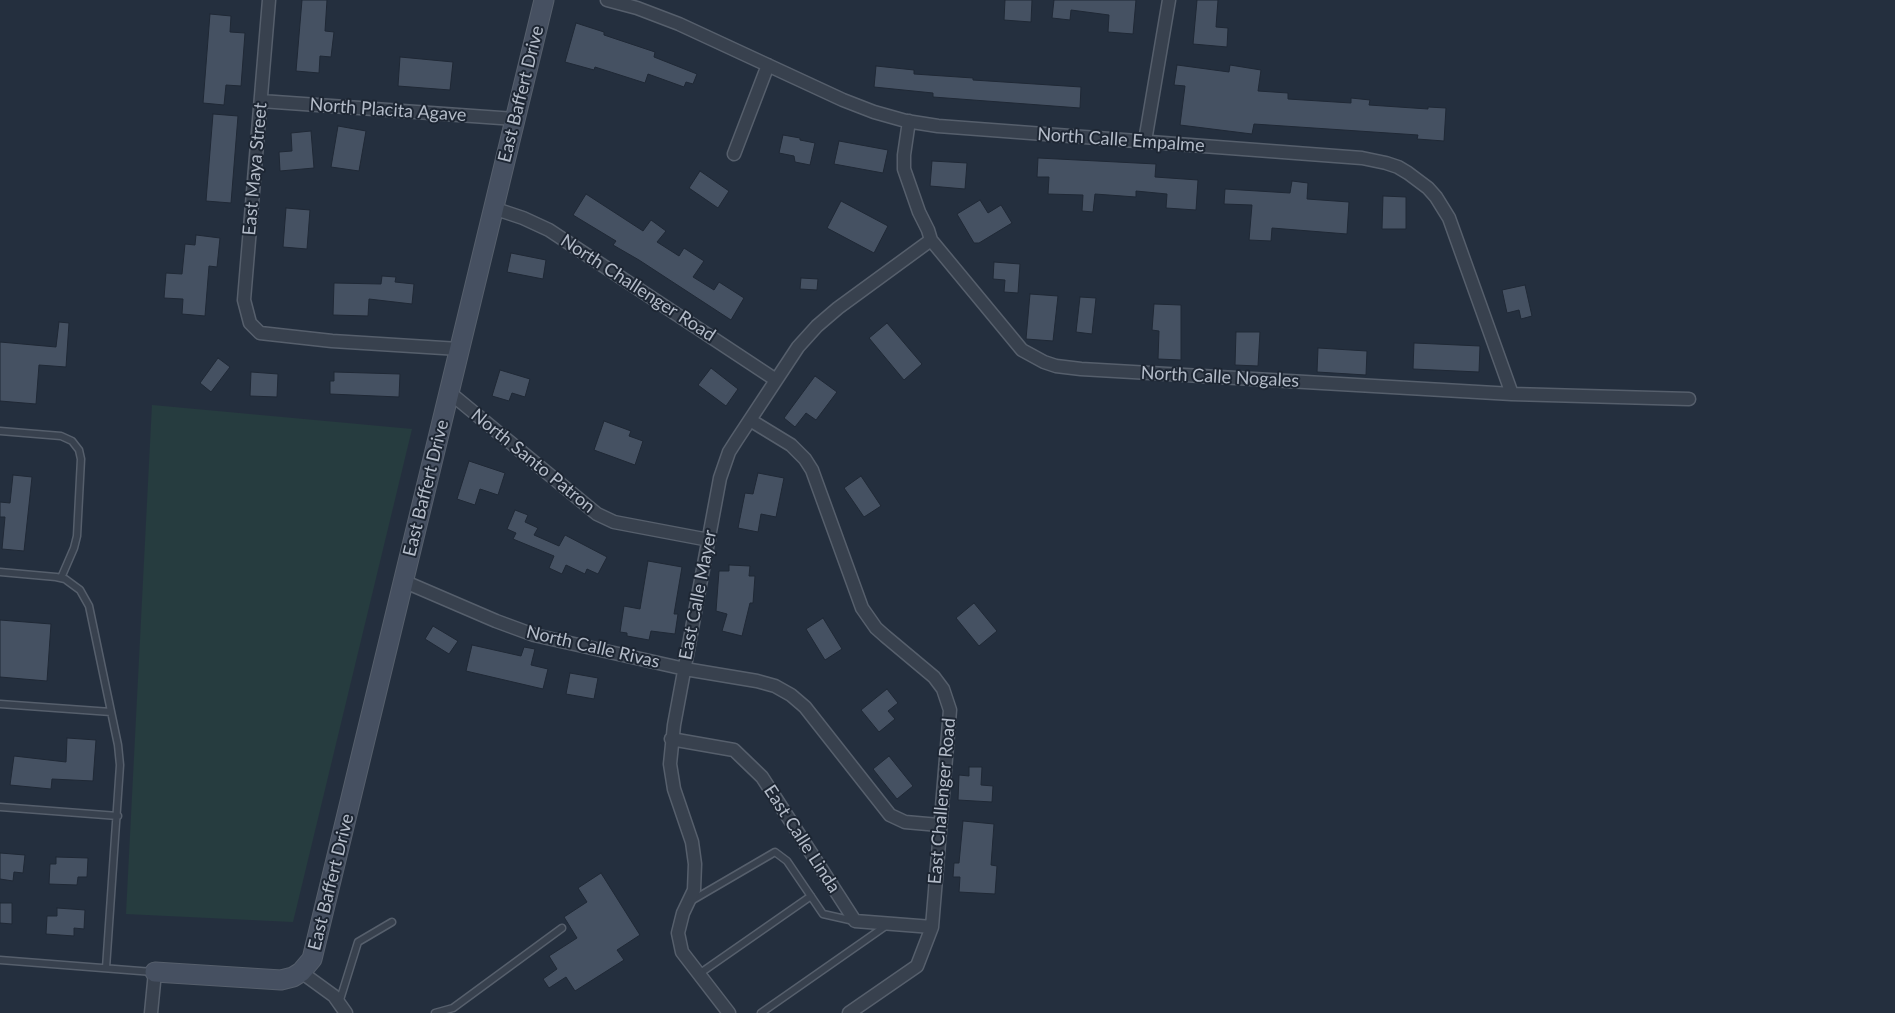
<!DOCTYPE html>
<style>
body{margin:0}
canvas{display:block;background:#242f3e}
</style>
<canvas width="1895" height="1013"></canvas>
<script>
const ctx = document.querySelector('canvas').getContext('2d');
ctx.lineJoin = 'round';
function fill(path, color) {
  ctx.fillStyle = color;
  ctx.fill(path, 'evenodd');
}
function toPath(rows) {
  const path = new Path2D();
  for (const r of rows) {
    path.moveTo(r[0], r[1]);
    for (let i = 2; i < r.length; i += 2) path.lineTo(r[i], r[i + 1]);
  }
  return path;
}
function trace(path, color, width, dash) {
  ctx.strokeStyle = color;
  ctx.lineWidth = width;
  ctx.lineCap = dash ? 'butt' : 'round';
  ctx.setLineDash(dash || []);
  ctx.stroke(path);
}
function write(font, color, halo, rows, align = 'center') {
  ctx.font = font + ' Lato,sans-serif';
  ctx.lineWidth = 4;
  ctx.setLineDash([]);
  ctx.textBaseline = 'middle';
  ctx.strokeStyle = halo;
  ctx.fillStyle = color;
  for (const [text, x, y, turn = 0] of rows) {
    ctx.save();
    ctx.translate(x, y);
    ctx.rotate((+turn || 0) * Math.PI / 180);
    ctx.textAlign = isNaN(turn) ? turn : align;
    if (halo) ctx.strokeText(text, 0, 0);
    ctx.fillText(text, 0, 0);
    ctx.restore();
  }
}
const green = toPath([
 [152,405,412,429,293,922,126,914]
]);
const building = toPath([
 [302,0,327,0,325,31,334,32,331,57,320,56,319,73,296,71,302,0],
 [1005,0,1032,0,1031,22,1004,20,1005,0],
 [1054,0,1136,0,1133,34,1108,32,1109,15,1071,10,1070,20,1052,18,1054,0],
 [1197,0,1218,0,1216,27,1228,28,1227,47,1193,44,1197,0],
 [210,14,231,16,230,32,245,33,241,86,226,85,224,105,203,103,210,14],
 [576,23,604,32,604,35,655,52,654,57,697,74,693,84,686,82,684,87,648,74,645,83,595,67,594,70,565,62,576,23],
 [400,57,453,62,450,90,398,86,400,57],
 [1177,65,1229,72,1230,65,1261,70,1258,91,1288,93,1288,99,1351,103,1351,98,1370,100,1369,105,1428,109,1428,107,1446,108,1444,141,1417,139,1418,135,1254,124,1252,134,1180,125,1185,86,1174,85,1177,65],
 [876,66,914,70,914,74,973,78,973,80,1081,87,1080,108,933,97,933,93,874,87,876,66],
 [213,114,238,116,231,203,206,201,213,114],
 [338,126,366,131,359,171,331,167,338,126],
 [311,131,314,168,280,171,279,152,292,151,291,133,311,131],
 [783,135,800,138,800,140,815,143,810,165,795,162,794,156,779,153,783,135],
 [839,141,888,150,883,173,834,164,839,141],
 [1038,158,1156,164,1155,177,1198,180,1196,210,1166,208,1167,194,1136,191,1136,197,1095,194,1093,212,1082,211,1083,195,1048,194,1049,177,1037,177,1038,158],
 [932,161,967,163,965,189,930,186,932,161],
 [700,171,729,191,718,208,689,188,700,171],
 [1292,181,1308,183,1307,199,1349,202,1347,234,1272,228,1271,241,1249,240,1252,205,1224,204,1225,189,1290,193,1292,181],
 [586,194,643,231,651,220,666,231,657,242,679,256,684,248,704,261,693,277,714,290,719,282,744,298,731,320,639,260,613,245,616,241,573,215,586,194],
 [1383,196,1406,197,1406,229,1382,229,1383,196],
 [980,200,988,213,1001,205,1012,223,979,243,974,243,957,214,980,200],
 [841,201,888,226,874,253,827,228,841,201],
 [286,208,310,210,307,249,283,247,286,208],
 [196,235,220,238,217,267,209,266,205,316,182,314,183,299,164,298,166,273,182,274,185,244,195,245,196,235],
 [511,253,546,260,543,279,507,272,511,253],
 [994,262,1020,264,1018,293,1004,292,1005,280,993,279,994,262],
 [382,276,396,277,395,282,414,284,412,304,369,299,368,316,333,315,334,283,381,284,382,276],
 [801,278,818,279,817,290,800,289,801,278],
 [1525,285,1532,316,1521,319,1519,310,1507,313,1502,290,1525,285],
 [1030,294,1058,296,1053,341,1026,339,1030,294],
 [1080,297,1096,298,1092,334,1076,332,1080,297],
 [1154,304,1181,305,1181,360,1158,359,1159,331,1152,330,1154,304],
 [59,322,69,323,66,367,39,365,36,404,0,401,0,342,56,347,59,322],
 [887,323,922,364,904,380,869,338,887,323],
 [1236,332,1260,332,1258,366,1235,365,1236,332],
 [1414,343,1480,346,1479,372,1413,369,1414,343],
 [1318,348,1367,351,1366,375,1317,372,1318,348],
 [218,358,230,367,211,392,200,383,218,358],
 [711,368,738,389,726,406,698,385,711,368],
 [500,370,530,379,525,397,512,393,509,401,492,396,500,370],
 [251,372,278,374,277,397,250,396,251,372],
 [334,372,400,374,399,397,330,394,330,381,334,381,334,372],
 [815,376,837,392,816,420,806,413,795,427,784,418,815,376],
 [604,421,631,431,629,436,643,441,635,465,594,450,604,421],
 [469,461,505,473,498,495,480,489,475,505,457,499,469,461],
 [758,473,784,478,776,517,761,514,758,532,738,528,745,493,753,494,758,473],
 [13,475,32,477,24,551,2,549,5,517,0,517,0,502,10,503,13,475],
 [861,476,881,506,864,517,844,488,861,476],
 [515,510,528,515,525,522,538,528,534,535,559,546,565,535,607,557,598,574,587,569,585,574,566,565,562,574,549,568,554,556,513,539,516,533,507,529,515,510],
 [648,561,682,567,674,614,678,614,675,634,651,631,649,640,627,636,627,633,620,632,624,606,640,609,648,561],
 [729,565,750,566,749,576,755,576,753,603,750,603,742,636,722,631,727,614,716,611,719,571,729,571,729,565],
 [974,603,997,631,979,646,956,618,974,603],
 [823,618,842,649,825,660,806,629,823,618],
 [0,620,51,624,47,681,0,677,0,620],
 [433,626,458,641,449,654,425,639,433,626],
 [472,645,521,656,524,647,535,649,531,665,548,669,543,689,466,671,472,645],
 [570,673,598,678,594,699,566,694,570,673],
 [887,689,898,703,888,711,895,719,879,732,861,710,887,689],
 [67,738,96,740,93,781,52,779,51,789,10,785,14,756,66,762,67,738],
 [889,756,913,786,897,799,873,769,889,756],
 [969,767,982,767,981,785,993,786,992,802,958,800,959,775,969,776,969,767],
 [963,821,994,824,991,865,997,866,995,894,959,892,960,877,953,877,954,863,959,863,963,821],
 [0,853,25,855,23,873,14,872,13,881,0,879,0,853],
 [56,857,88,858,87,877,78,877,77,885,49,884,50,864,56,864,56,857],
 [601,873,640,935,617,950,624,960,575,991,566,977,549,988,543,979,557,969,549,956,577,938,564,917,587,902,578,888,601,873],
 [0,903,12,903,12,924,0,923,0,903],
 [57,908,85,910,84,929,74,928,74,936,46,934,47,916,57,916,57,908]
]);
const lane = toPath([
 [0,431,61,436,72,441,79,450,81,459,77,536,74,548,61,578],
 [0,572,56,577,65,579,80,590,89,606,118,745,120,765,106,968],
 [0,704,111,712],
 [0,807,118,816],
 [691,901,775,852,787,861,823,914,854,921],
 [0,960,153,972],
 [699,974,811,896],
 [339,1003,358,942,392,922],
 [435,1013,453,1008,562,928],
 [761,1013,887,925]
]);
const street = toPath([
 [269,0,244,300,250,323,260,333,332,341,459,349],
 [607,0,637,8,679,24,843,100,874,112,906,121,938,126,1362,158,1386,163,1398,167,1408,173,1428,188,1436,197,1449,218,1512,394],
 [261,101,515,119],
 [909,121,904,155,904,169,919,212,928,230,931,240,1022,350,1044,362,1056,366,1081,369,1512,394,1689,399],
 [1145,141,1169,0],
 [734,154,768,65],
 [493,208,523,218,549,230,776,380],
 [449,392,597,514,614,522,709,540],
 [750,420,791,445,805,459,812,470,862,608,876,628,885,636,934,677,943,689,950,710,932,927,917,966,849,1013],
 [403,581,496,621,534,635,685,669,757,681,775,686,791,695,805,707,890,815,905,822,939,825],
 [671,739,734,750,762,777,855,921,932,927],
 [301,972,334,996,346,1013],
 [151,1013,155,972],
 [729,1013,682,952,678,933,683,913,694,890,695,864,692,842,674,789,670,764,674,725,720,478,729,452,736,441,798,347,817,326,838,308,931,240]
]);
const secondary = toPath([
 [155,972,281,980,293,977,301,972,312,959,544,0]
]);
const streetNames = [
 ["East Baffert Drive",521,94,-76],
 ["North Placita Agave",388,110,4],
 ["North Calle Empalme",1121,140,4],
 ["East Maya Street",255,169,-85],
 ["North Challenger Road",638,288,33],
 ["North Calle Nogales",1220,377,3],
 ["North Santo Patron",533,461,39],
 ["East Baffert Drive",426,488,-76],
 ["East Calle Mayer",698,595,-79],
 ["North Calle Rivas",593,647,13],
 ["East Challenger Road",942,801,-85],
 ["East Calle Linda",802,839,57],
 ["East Baffert Drive",331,882,-76]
];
fill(green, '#263c3f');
fill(building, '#455162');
trace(building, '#1f2835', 1);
trace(lane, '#565f6c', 9);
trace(street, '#565f6c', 15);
trace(secondary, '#565f6c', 21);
trace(lane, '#38414e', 6);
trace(street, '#38414e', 12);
trace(secondary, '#465061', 19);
write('18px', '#b4bcc9', '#1d2633', streetNames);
</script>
